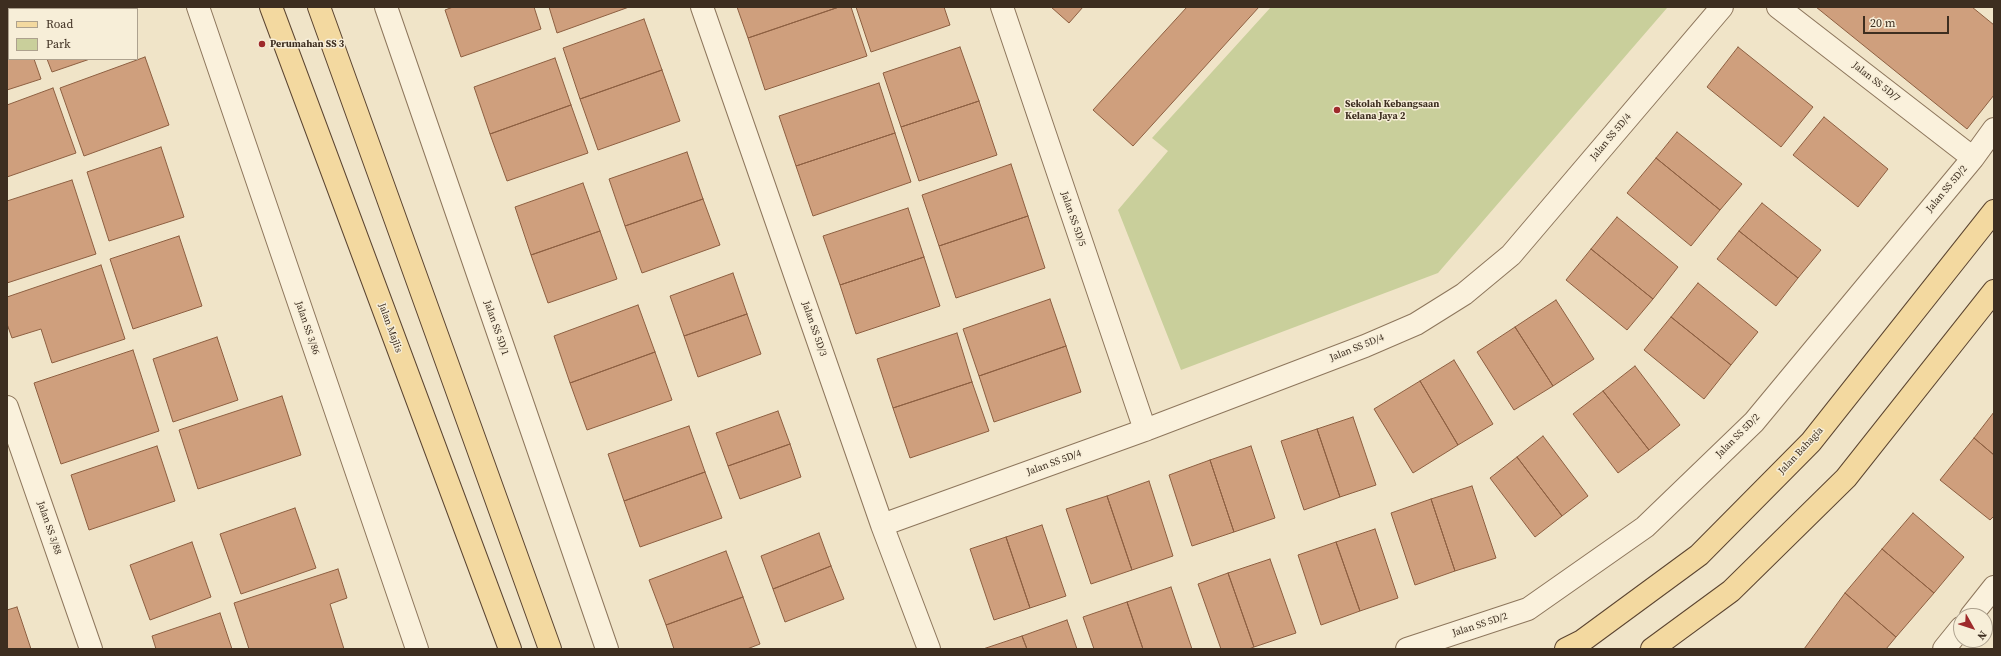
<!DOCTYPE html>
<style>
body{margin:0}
#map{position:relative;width:2001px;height:656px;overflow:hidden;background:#f0e4c8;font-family:"Source Serif 4",serif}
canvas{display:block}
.frame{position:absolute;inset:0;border:8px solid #3d2e20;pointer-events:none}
.legend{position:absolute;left:8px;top:8px;width:130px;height:52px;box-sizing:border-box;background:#f7eed8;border:1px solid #ada18e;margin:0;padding:5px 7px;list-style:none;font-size:12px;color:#3d2e20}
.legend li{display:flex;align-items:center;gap:8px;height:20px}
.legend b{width:20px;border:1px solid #ada18e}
.north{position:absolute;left:1953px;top:608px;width:40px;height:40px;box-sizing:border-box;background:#f7eed8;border:1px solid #ada18e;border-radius:50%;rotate:129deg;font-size:11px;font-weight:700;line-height:16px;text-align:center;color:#3d2e20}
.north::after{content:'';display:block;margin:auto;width:14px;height:18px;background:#9e2a2b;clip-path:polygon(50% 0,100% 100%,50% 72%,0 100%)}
.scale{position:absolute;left:1863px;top:16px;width:86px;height:18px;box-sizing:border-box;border:2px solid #3d2e20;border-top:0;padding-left:5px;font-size:12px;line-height:14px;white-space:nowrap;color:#3d2e20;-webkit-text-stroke:3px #f7eed8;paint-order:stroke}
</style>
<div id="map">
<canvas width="2001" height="656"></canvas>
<div class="frame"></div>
<ul class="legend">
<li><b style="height:5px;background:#f3d9a0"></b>Road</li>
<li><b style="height:11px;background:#c9cf9b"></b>Park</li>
</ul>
<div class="north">N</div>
<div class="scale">20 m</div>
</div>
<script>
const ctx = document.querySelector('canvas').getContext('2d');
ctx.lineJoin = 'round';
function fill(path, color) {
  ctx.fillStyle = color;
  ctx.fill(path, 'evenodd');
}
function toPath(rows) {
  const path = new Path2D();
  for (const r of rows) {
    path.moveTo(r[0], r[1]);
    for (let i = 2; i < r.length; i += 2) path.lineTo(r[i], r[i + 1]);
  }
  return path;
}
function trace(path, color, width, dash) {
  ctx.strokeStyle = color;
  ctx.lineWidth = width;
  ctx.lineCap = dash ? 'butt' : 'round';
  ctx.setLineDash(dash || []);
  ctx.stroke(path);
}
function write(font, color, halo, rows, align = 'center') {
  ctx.font = font + ' "Source Serif 4",serif';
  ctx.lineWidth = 3;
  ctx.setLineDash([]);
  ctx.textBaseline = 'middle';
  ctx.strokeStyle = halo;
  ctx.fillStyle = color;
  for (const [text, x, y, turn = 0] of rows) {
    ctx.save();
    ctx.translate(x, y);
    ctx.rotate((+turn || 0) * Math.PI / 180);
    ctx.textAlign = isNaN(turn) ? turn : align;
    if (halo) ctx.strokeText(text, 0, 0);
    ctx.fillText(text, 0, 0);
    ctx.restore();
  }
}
const green = toPath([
 [1271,7,1666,7,1667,8,1438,273,1181,370,1118,210,1168,151,1152,138]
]);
const building = toPath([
 [41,7,97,7,98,9,35,9,41,7],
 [453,7,534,7,541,29,461,57,445,10,453,7],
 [549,7,629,7,557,33,549,7],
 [737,7,839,7,748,38,737,7],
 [839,7,851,7,867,56,765,90,748,38,839,7],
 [856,7,944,7,950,25,871,52,856,7],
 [1051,7,1083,7,1069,23,1051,7],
 [1187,7,1259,7,1133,146,1093,110,1187,7],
 [1816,7,1972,7,1994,25,1994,95,1967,129,1816,7],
 [7,17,9,17,9,59,34,59,41,79,7,90,7,17],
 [644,19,662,70,580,99,563,48,644,19],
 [960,47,979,101,901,127,883,73,960,47],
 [1738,47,1813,107,1781,147,1707,87,1738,47],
 [145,57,169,125,84,156,60,88,145,57],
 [555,58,571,105,490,134,474,87,555,58],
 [47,59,90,59,52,72,47,59],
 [662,70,680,121,598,150,580,99,662,70],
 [879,83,895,133,796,166,779,116,879,83],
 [53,88,76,153,7,177,7,105,53,88],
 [979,101,997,155,919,181,901,127,979,101],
 [571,105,588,153,507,181,490,134,571,105],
 [1824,117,1888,169,1858,207,1793,155,1824,117],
 [1677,132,1742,184,1720,210,1656,158,1677,132],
 [895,133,911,182,813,216,796,166,895,133],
 [161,147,184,217,109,241,87,172,161,147],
 [687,152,703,199,625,226,609,179,687,152],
 [1656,158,1720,210,1691,246,1627,193,1656,158],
 [1011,164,1028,216,939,246,922,195,1011,164],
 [72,180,96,254,7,283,7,201,72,180],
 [583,183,600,231,531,255,515,207,583,183],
 [703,199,720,245,642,273,625,226,703,199],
 [1762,203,1821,250,1798,278,1739,231,1762,203],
 [908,208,924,257,840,285,823,236,908,208],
 [1028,216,1045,268,956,298,939,246,1028,216],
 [1617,217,1678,267,1653,299,1591,249,1617,217],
 [600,231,617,279,548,303,531,255,600,231],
 [1739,231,1798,278,1776,306,1717,259,1739,231],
 [179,236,202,306,133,329,110,259,179,236],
 [1591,249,1653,299,1627,330,1566,280,1591,249],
 [924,257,940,306,856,334,840,285,924,257],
 [101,265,125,339,52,363,41,329,12,338,7,324,7,297,101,265],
 [733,273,747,314,684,336,670,296,733,273],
 [1698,283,1758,332,1731,365,1671,317,1698,283],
 [1050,299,1066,346,979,376,963,329,1050,299],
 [1556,300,1594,359,1553,386,1515,327,1556,300],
 [638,305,655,352,570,383,554,336,638,305],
 [747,314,761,354,698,377,684,336,747,314],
 [1671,317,1731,365,1704,399,1644,350,1671,317],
 [1515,327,1553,386,1514,410,1477,352,1515,327],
 [957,333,972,382,893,408,877,359,957,333],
 [217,337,238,400,173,422,153,359,217,337],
 [1066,346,1081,392,994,422,979,376,1066,346],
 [133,350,159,431,61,464,34,383,133,350],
 [655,352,672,400,587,430,570,383,655,352],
 [1454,360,1493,424,1458,445,1420,381,1454,360],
 [1635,366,1680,425,1649,450,1603,391,1635,366],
 [1420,381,1458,445,1413,473,1374,409,1420,381],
 [972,382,989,431,910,458,893,408,972,382],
 [1603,391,1649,450,1618,473,1573,414,1603,391],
 [282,396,301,455,198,489,179,430,282,396],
 [778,411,790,444,728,466,716,433,778,411],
 [1994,412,1994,455,1974,438,1994,412],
 [1353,417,1376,485,1340,497,1317,429,1353,417],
 [689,426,705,472,624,501,608,454,689,426],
 [1317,429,1340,497,1304,510,1281,441,1317,429],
 [1543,436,1588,496,1562,516,1517,457,1543,436],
 [1974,438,1994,455,1994,516,1990,520,1940,480,1974,438],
 [790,444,801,477,740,499,728,466,790,444],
 [157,446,175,501,89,530,71,475,157,446],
 [1251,446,1275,518,1234,532,1210,460,1251,446],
 [1517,457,1562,516,1535,537,1490,478,1517,457],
 [1210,460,1234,532,1192,546,1169,475,1210,460],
 [705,472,722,518,640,547,624,501,705,472],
 [1149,481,1173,556,1132,570,1107,496,1149,481],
 [1472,486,1496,558,1455,571,1431,499,1472,486],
 [1107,496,1132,570,1091,584,1066,509,1107,496],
 [1431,499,1455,571,1415,585,1391,513,1431,499],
 [295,508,316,568,241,594,220,534,295,508],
 [1913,513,1964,557,1934,593,1882,549,1913,513],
 [1042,525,1066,596,1030,608,1006,537,1042,525],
 [1375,529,1398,598,1360,611,1336,542,1375,529],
 [819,533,831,566,773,589,761,556,819,533],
 [1006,537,1030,608,994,620,970,549,1006,537],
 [192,542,211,597,150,620,130,565,192,542],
 [1336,542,1360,611,1321,625,1298,555,1336,542],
 [1882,549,1934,593,1896,637,1845,593,1882,549],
 [726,551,743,597,666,625,649,580,726,551],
 [1270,559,1296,633,1254,647,1228,573,1270,559],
 [831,566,844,599,785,622,773,589,831,566],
 [338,569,347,598,330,604,344,649,249,649,234,603,338,569],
 [1228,573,1254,647,1249,649,1221,649,1198,584,1228,573],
 [1171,587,1192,649,1143,649,1127,602,1171,587],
 [1845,593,1896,637,1886,649,1804,649,1845,593],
 [743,597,760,644,747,649,674,649,666,625,743,597],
 [1127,602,1143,649,1094,649,1083,617,1127,602],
 [17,607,31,649,7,649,7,610,17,607],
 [220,613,232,649,156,649,152,636,220,613],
 [1067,620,1077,649,1027,649,1022,636,1067,620],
 [1022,636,1027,649,983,649,1022,636]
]);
const minor = toPath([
 [198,7,417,649],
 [386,7,607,649],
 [702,7,882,525,929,649],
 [1002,7,1145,430],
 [1778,7,1973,158],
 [7,407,91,649],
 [882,525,1145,430,1365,346,1416,324,1464,294,1511,255,1722,7],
 [1971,616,1994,587],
 [1407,649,1528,609,1645,527,1754,422,1973,158,1994,129],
 [1944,649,1961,628]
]);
const major = toPath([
 [271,7,510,649],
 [319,7,550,649],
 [1566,649,1582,641,1699,555,1811,442,1994,211],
 [1652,649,1731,591,1846,478,1994,291]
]);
const markers = [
 [262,44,4,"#9e2a2b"],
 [1337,110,4,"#9e2a2b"]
];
const poiNames = [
 ["Perumahan SS 3",270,44],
 ["Sekolah Kebangsaan",1345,104],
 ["Kelana Jaya 2",1345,116]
];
const streetNames = [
 ["Jalan SS 5D/7",1876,82,38],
 ["Jalan SS 5D/4",1611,137,-50],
 ["Jalan SS 5D/2",1947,189,-50],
 ["Jalan SS 5D/5",1073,219,71],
 ["Jalan SS 3/86",307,328,71],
 ["Jalan Majlis",390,328,70],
 ["Jalan SS 5D/1",496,328,71],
 ["Jalan SS 5D/3",814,329,71],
 ["Jalan SS 5D/4",1357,348,-22],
 ["Jalan SS 5D/2",1738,436,-45],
 ["Jalan Bahagia",1801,451,-47],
 ["Jalan SS 5D/4",1054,463,-20],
 ["Jalan SS 3/88",49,528,71],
 ["Jalan SS 5D/2",1480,625,-18]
];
fill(green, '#c9cf9b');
fill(building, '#cf9f7d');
trace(building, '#8d5f41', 1);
trace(minor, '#8d765c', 24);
trace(major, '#5b4430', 24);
trace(minor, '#faf1dc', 22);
trace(major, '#f3d9a0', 22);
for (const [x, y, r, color] of markers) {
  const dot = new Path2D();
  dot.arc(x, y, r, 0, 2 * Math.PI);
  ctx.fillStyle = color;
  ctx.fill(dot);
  trace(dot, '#f7eed8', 1.5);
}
write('bold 10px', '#3d2e20', '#f7eed8', poiNames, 'left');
write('10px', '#3d2e20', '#f7eed8', streetNames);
</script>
